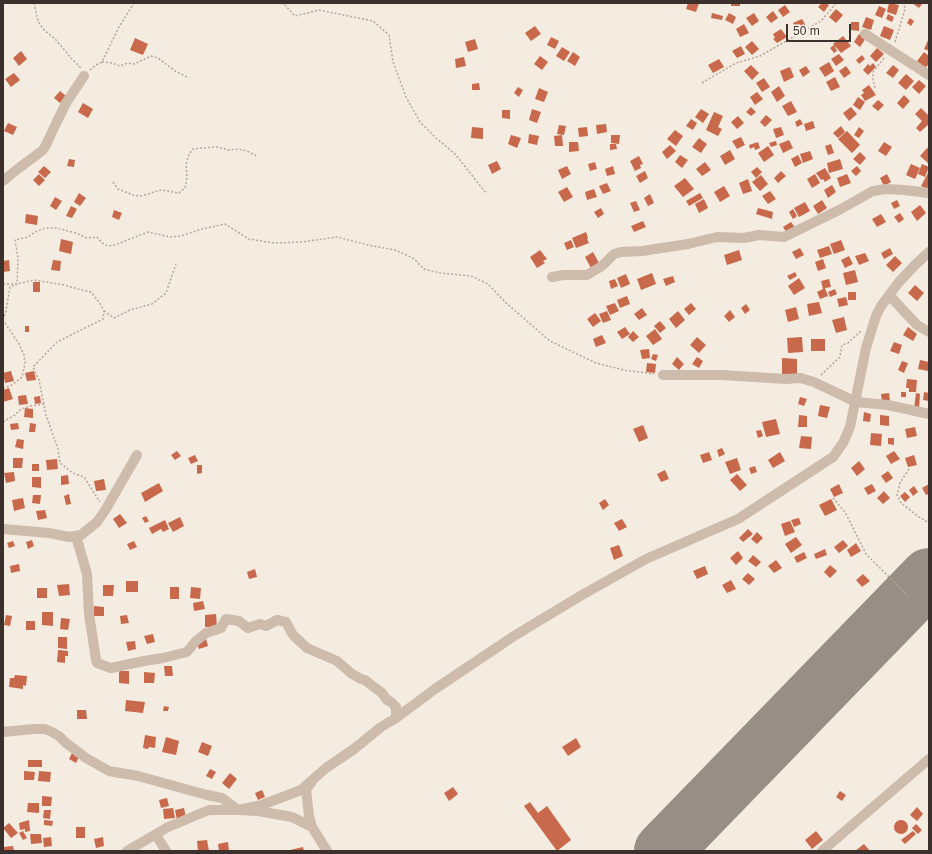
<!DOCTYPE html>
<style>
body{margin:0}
#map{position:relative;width:932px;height:854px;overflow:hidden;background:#f4ebe1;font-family:Helvetica,sans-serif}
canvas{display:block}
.frame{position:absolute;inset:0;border:4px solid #3b302b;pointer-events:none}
.scale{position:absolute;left:786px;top:24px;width:65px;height:18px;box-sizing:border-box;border:2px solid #3b302b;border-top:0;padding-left:5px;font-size:12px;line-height:14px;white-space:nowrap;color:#3b302b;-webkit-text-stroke:3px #fbf5ee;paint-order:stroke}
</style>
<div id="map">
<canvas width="932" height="854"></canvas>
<div class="frame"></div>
<div class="scale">50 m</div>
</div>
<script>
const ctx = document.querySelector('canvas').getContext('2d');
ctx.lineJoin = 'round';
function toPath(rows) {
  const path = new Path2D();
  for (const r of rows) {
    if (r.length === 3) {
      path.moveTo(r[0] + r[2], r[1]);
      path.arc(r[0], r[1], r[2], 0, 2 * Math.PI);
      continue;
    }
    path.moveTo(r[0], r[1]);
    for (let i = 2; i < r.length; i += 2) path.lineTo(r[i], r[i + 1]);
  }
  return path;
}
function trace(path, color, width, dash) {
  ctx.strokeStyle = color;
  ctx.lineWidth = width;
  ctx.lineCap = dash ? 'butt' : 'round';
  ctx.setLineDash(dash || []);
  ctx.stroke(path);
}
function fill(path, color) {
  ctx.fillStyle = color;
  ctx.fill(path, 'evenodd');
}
const runway = toPath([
 [663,851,929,577]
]);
const building = toPath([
 [688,3,699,3,696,12,686,9],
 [731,3,740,3,740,6,731,6],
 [822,3,826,3,829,5,824,12,818,7],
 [889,3,899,5,896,15,887,12],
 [912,3,923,3,919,8],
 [785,5,790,12,783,17,778,10],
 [879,6,886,9,882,18,875,15],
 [836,9,843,15,836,23,829,17],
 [773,11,778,18,771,23,766,17],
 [712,13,723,16,722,20,711,18],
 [729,13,736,17,733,24,725,20],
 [754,13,759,21,752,26,746,18],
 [888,14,894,17,892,22,886,19],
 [866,17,874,20,871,30,862,27],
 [910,18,914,21,911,26,907,23],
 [802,19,806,26,797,31,793,23],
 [851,22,859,22,859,31,851,30],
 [744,24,749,33,740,37,736,29],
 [535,26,541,34,531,41,525,33],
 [884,26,894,30,890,40,880,36],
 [781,29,787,37,777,43,773,39,775,38,773,34],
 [859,34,866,38,860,47,854,42],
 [843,36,851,46,841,53,833,44],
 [551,37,559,41,555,49,547,45],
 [135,38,148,44,143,55,130,50],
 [929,38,929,51,924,49],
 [475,39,478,49,468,52,465,42],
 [752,41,759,49,752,55,745,47],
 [834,45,837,51,834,53,830,48],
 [741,46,745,54,737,58,732,51],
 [562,47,570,52,564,61,556,56],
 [877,48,884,54,876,62,870,56],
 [21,51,27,59,19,66,13,58],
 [573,52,580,57,575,66,567,61],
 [924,52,929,56,929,64,925,68,917,61],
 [839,54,844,60,836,66,831,59],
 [862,55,865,59,859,64,856,60],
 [540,56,548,62,542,70,534,64],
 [464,57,466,66,456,68,455,59],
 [719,59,724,67,713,73,708,65],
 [829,62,834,71,825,77,819,68],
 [873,63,876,67,868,75,863,70,868,64,870,66],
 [751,65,759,73,752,80,744,71],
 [893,65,899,70,893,78,886,73],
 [806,66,810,72,803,77,799,70],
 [846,66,851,73,844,78,839,71],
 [790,67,794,77,784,82,780,71],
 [14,73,20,80,11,87,5,79],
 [906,74,914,81,906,90,898,83],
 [835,77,840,87,831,91,826,82],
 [764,78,770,87,762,92,756,83],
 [919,80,926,86,919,94,912,87],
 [479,83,480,90,472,90,472,84],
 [869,85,876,95,865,101,861,95,864,93,862,90],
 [779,86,785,96,777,102,771,92],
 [518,87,523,90,519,97,514,93],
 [539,88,548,92,544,102,535,99],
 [60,91,66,96,60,103,54,98],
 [757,92,763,99,755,105,750,97],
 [904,95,910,101,903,109,897,103],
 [858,97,865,102,860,110,853,105],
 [878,100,884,105,878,111,872,106],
 [791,101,797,112,788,116,782,106],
 [83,103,93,109,88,118,78,112],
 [751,107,756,112,751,116,746,112],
 [851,107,857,114,849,121,843,113],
 [921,108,929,116,929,124,920,132,916,128,922,121,915,114],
 [532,109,541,112,537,123,529,120],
 [701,109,709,114,703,123,695,117],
 [502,110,510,110,510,119,502,118],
 [714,112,723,116,718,127,722,129,718,136,706,130],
 [766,115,772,120,765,127,760,122],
 [738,116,744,123,737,129,731,122],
 [691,119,697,123,693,130,686,126],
 [800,119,803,124,797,127,795,122],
 [813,121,815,128,806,131,804,124],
 [8,123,17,127,13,135,4,131],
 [606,124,607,132,597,134,596,125],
 [559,125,566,126,564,135,557,134],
 [841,126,845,132,838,138,833,133],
 [472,127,483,128,483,139,471,138],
 [587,127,588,136,579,137,578,128],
 [781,127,784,135,776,138,773,129],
 [859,127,864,131,859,138,854,135],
 [675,130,683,136,676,146,667,139],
 [847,131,860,145,852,153,838,139],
 [529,134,539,136,537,145,528,143],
 [511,135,521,138,517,148,508,144],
 [562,135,563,146,555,146,554,136],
 [611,135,620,135,619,144,611,143],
 [741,137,745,145,737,149,732,141],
 [699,138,707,144,701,153,692,147],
 [789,140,793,148,783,153,779,144],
 [776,141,777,145,771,147,769,143],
 [569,142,578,142,579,151,569,152],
 [758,142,760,148,755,150,754,147,750,149,749,145],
 [884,142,892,147,886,156,878,151],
 [610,144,616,144,617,149,610,150],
 [831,144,834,153,828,155,825,146],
 [670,145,676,151,667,159,662,152],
 [768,146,774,155,764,162,758,153],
 [927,148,929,149,929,162,928,163,920,156],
 [730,150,735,159,725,165,720,156],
 [810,151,813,159,803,163,800,154],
 [860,152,866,158,860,165,853,159],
 [680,155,688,160,682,168,675,162],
 [798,155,802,163,795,167,791,159],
 [639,156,643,164,640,165,641,168,635,171,630,161],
 [69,159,75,160,74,167,67,166],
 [840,159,843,169,829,173,827,163],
 [497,161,501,169,492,174,488,165],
 [595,162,597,169,590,171,588,164],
 [705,162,711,170,702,176,696,169],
 [911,164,920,168,915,179,906,175],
 [922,164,929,167,925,177,918,174],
 [44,166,51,172,45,178,38,172],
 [567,166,571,174,562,179,558,170],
 [613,166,615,174,607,176,605,169],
 [857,166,861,171,856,176,851,171],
 [757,167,762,172,756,178,751,172],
 [825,168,831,178,825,182,823,179,821,180,816,173],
 [645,171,648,178,640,183,636,176],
 [781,171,786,176,778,183,774,178],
 [929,171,929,190,921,186],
 [39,174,45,180,39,186,33,180],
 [815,174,820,183,812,188,807,179],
 [847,174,851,183,840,187,837,178],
 [887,174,891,182,884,186,880,178],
 [761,175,768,184,760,191,752,182],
 [685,178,694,189,683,197,674,186],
 [748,179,752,191,743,194,739,183],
 [607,183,611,191,603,194,599,186],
 [832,185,836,192,828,198,824,190],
 [724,186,730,196,720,202,714,192],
 [567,187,573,197,564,202,558,192],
 [594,189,597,197,587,200,585,192],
 [770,191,776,199,768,204,762,196],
 [79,193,86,198,80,206,74,202],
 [700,193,703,198,689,206,686,201],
 [650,194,654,203,648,206,644,198],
 [55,197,62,201,56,210,50,206],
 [704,199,708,208,699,213,695,204],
 [822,200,827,208,818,214,813,206],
 [897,200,900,206,894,209,891,203],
 [636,201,640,210,634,212,630,203],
 [805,202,810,211,799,217,794,208],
 [920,205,926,213,917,221,911,212],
 [71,206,77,209,72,218,66,216],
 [601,208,604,214,598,218,594,212],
 [758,208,773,212,772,219,756,214],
 [793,209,797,216,793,219,789,212],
 [114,210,122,213,119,220,112,217],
 [900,213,904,219,899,223,894,217],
 [26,214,38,216,37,225,25,223],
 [881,214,886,222,877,227,872,219],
 [643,221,646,227,634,232,631,226],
 [791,222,796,229,788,235,783,227],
 [586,232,588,238,587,239,589,243,576,248,572,238],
 [61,239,73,242,71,254,59,251],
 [571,240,574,247,567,250,564,243],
 [841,240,845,250,834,254,830,244],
 [829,246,832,254,820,258,817,250],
 [800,248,804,255,796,259,792,252],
 [890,248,893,254,884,259,881,253],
 [540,250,547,259,543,261,545,263,537,268,530,257],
 [739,250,742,260,727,265,724,255],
 [593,252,599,263,591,268,585,257],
 [865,253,869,261,859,265,855,256],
 [849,256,853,264,845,268,841,260],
 [895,256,902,263,893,272,886,265],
 [823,259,826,268,818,271,815,262],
 [9,260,10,271,3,272,3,261],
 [53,260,61,261,60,271,51,270],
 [855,270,858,282,846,285,843,273],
 [795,272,797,276,790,280,787,276],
 [652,273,656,284,641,290,637,279],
 [626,274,630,284,621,288,617,278],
 [673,276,675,282,666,286,663,279],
 [799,278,805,288,794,295,788,286],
 [615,279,618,286,611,289,609,281],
 [829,279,831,287,825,288,828,296,820,299,817,292,823,289,821,281],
 [33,282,40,282,40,292,33,292],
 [915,285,924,293,917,301,908,293],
 [835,289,837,294,830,297,828,292],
 [848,292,856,292,856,300,848,300],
 [627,296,630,304,620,308,617,300],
 [846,297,848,305,839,307,837,299],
 [819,302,822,313,809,316,807,304],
 [615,303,619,311,610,315,606,306],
 [691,303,696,309,689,315,684,309],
 [746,304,750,310,745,314,741,308],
 [796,307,799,319,788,322,785,310],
 [642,308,647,315,639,320,634,314],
 [730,310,735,317,729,322,724,316],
 [607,311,611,320,603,323,599,314],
 [678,311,685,320,676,328,669,319],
 [595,313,601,321,593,327,587,319],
 [844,317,847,330,836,333,832,320],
 [660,321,666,328,660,333,654,326],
 [25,326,29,326,29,332,25,332],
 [625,327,630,334,622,339,617,332],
 [908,327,917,334,913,341,903,335],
 [655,329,662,339,653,345,646,336],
 [633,331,639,337,633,342,628,337],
 [602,335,606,343,596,347,593,339],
 [697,337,706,345,699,353,690,345],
 [802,337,803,352,788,353,787,338],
 [811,339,825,339,825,351,811,351],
 [894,342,902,345,899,354,890,351],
 [649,349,650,358,642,359,640,350],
 [653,354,658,355,656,361,651,359],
 [677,357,684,364,679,370,672,364],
 [697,357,703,361,699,368,692,364],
 [782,358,797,359,797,375,782,375],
 [920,360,929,362,928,371,918,369],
 [902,361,908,363,904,373,898,370],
 [647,363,656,364,655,373,646,372],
 [11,371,14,381,5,383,3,373],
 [34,371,36,380,27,381,25,373],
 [907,379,917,380,916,392,909,392,909,388,906,388],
 [9,388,13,399,3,402,3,390],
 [901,392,906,392,906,397,901,397],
 [924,392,929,393,929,401,923,400],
 [889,393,890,401,882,402,881,394],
 [916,393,920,394,919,409,914,409],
 [26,395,28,404,19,405,18,396],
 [40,396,41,403,35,404,34,397],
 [800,397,807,399,804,406,798,404],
 [820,405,830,407,827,418,818,416],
 [25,408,33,409,33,418,24,417],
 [864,412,871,414,870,422,863,421],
 [799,415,807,416,807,427,798,427],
 [880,415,889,416,889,426,880,425],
 [776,419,780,434,766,437,762,422],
 [18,423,19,429,11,430,10,424],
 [30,423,36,424,35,432,29,432],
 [643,425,648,438,639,442,633,429],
 [915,427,917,436,907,438,905,429],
 [761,430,763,436,758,438,756,431],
 [871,433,882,434,881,446,870,445],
 [801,436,812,437,811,449,799,448],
 [888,438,894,438,894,445,888,444],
 [17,439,24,440,23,449,15,447],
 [722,448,725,454,719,457,717,450],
 [177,451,181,456,175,460,171,455],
 [894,451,900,459,891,464,886,456],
 [709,452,712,460,703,463,700,455],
 [780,452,785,461,773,468,768,460],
 [195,455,198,461,191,464,188,458],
 [914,455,917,465,908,467,905,458],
 [13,458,23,458,22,468,13,468],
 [737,458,741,470,730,474,725,462],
 [57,459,58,469,47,470,46,460],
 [859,461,865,469,857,476,851,468],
 [32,464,39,464,39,471,32,471],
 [197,465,202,465,202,473,197,474],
 [755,466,757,472,751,474,749,468],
 [665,470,669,479,661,482,657,474],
 [888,471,893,478,886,483,881,476],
 [14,472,15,481,6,483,4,473],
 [737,474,747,485,740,491,730,480],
 [68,475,69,484,61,485,61,476],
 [32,477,41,477,41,488,32,487],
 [104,479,106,490,96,491,94,481],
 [159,483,163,491,145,502,141,493],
 [839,484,843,493,834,497,830,489],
 [872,484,876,491,868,495,864,488],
 [929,484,929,494,926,495,922,488],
 [914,486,918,492,913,496,909,490],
 [884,491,890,498,883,504,877,498],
 [905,492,910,497,905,502,900,496],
 [69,494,71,504,66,505,64,496],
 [33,495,41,495,40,504,32,503],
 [23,498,25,508,14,511,12,500],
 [605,499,609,505,603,510,599,503],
 [831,499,837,510,825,516,819,505],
 [45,510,47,518,38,520,36,511],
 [120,514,127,523,119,528,113,519],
 [146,516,149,521,145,523,142,518],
 [180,517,184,526,173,532,168,523],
 [799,518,801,524,794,527,791,520],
 [622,519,627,527,619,531,614,523],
 [165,520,169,529,163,532,161,529,152,534,149,528],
 [790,521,795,532,785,536,781,524],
 [748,529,753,534,743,542,739,538],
 [757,532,763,538,757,544,751,539],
 [796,537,802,545,791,553,785,544],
 [32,540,34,546,28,549,26,542],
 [843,540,848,546,839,553,834,547],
 [13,541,15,546,9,548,7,543],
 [134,541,137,547,130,550,127,544],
 [856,543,861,551,851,557,847,550],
 [619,545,623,556,614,560,610,548],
 [825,549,827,555,816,559,814,554],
 [738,551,743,558,736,565,730,558],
 [804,552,807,558,797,563,794,557],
 [753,555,761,562,756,567,748,561],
 [776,560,782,568,774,573,768,566],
 [19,564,20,571,11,573,10,566],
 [830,565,837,571,830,578,824,572],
 [705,566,708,574,697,579,693,571],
 [255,569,257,577,249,579,247,572],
 [748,573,755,579,749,585,742,579],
 [863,574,870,581,862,587,856,580],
 [731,580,736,589,727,593,722,585],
 [126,581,138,581,138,592,126,592],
 [69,584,70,595,59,596,57,585],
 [103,585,114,585,113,596,103,596],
 [170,587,179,587,179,599,170,599],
 [191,587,201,588,200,599,190,598],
 [37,588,47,588,47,598,37,598],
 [203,601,205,609,194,611,193,603],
 [94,606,104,607,104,616,93,616],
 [42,612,53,612,53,626,42,625],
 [216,614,217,627,205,627,205,615],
 [6,615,12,616,10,626,4,625],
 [127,615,129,623,121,624,120,616],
 [61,618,70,619,68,630,60,629],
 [26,621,35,621,35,630,26,630],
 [153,634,155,642,147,644,144,636],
 [58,637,67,637,67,649,58,648],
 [206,639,208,646,199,649,196,641],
 [135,641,136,649,128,651,126,642],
 [58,650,68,651,68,656,65,656,65,663,57,662],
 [164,666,172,666,173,676,165,676],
 [119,671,129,671,129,684,119,683],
 [144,672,155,673,154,683,144,683],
 [15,675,27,676,26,686,23,685,23,689,9,687,10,678,14,678],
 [126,700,145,702,143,713,125,711],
 [164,706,169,707,168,711,163,711],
 [77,710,86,710,87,719,77,719],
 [145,735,156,737,155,748,149,747,148,749,143,748],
 [166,737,179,741,176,755,162,752],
 [576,738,581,747,568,756,562,747],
 [202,742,212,746,208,756,198,752],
 [73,751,80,755,76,763,69,759],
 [28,760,42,760,42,767,28,767],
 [210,769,216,772,212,779,206,776],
 [24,771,35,772,34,780,24,780],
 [39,771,51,772,50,782,38,781],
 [230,773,237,779,229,789,222,783],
 [453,787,458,794,449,801,444,793],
 [262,790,265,797,258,800,255,793],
 [840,791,846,795,842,801,836,797],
 [42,796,52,797,51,806,42,806],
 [167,798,169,806,161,808,159,800],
 [530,802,538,813,547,806,571,840,557,851,524,806],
 [28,803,39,803,39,813,27,812],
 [917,807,923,814,917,821,910,815],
 [173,808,175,818,164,819,163,809],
 [184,808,186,818,177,820,175,810],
 [44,810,51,810,50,819,43,818],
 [29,820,30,831,25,832,25,829,20,830,19,823],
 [44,820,53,821,52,826,44,825],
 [901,827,7],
 [9,823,18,833,11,838,3,828],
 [916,824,922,830,918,834,912,828],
 [76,827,85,827,85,838,76,838],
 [23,831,27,838,23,840,19,833],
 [816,831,823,840,812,849,805,840],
 [913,831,916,834,905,844,901,840],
 [30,834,41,834,42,843,31,844],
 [51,837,52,846,44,847,43,838],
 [103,837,104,846,96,848,94,839],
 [207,840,209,851,198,851,197,841],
 [228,842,229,851,219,851,218,844],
 [864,844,870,851,855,851],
 [13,846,14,851,3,851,3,847],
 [303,847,304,851,290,851,290,850]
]);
const path = toPath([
 [34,3,38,21,43,29,56,40,71,58,81,68],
 [277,3,284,4,295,16,319,10,373,21,389,35,393,62,406,97,420,122,436,138,455,154,486,193],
 [895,42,902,19,905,9,904,3],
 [102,62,112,63,120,66,128,63,134,64,151,56,158,58,175,71,189,78],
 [90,70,96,65,102,62,119,27,134,3],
 [702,83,736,63,760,56,821,21,829,12,836,3],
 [875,88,873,80,873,72,884,58],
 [113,182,118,189,133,195,141,196,161,190,179,193,185,188,187,178,186,165,189,154,193,149,201,148,218,147,228,150,239,149,247,151,257,156],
 [3,284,17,284,34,280,64,285,78,289,91,292,99,302,104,311,103,319,57,342,33,367,39,380,46,415,58,449,60,463,73,473,84,477,98,499,100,502],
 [104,311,114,318,130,310,152,304,166,293,176,264],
 [3,320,6,311,10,287,17,284,18,258,15,240,28,237,35,232,45,228,56,228,76,233,87,238,97,237,102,243,108,246,115,245,148,232,170,237,181,236,202,229,225,224,249,239,274,243,302,242,337,237,368,245,395,250,413,258,424,269,440,273,471,276,488,284,505,302,550,341,596,363,624,370,654,374],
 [821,375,840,357,841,349,842,345,848,343,862,330],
 [3,388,12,385,22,377,25,363,24,355,19,344,3,320],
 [3,422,15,415,21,409,30,406,44,404],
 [909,469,900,483,897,495,901,503,919,517,929,523],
 [833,498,845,512,866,554,909,597]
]);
const minor = toPath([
 [865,34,929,75],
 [3,181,15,171,43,150,46,145,52,132,66,103,84,76],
 [552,277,564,275,587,275,602,266,614,254,621,252,642,251,688,244,717,237,744,238,759,235,784,237,839,210,873,191,886,189,904,190,929,193],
 [889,295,917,325,929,332],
 [663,375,722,375,786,379,801,378,814,382,856,402,888,405,929,414],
 [3,529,49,533,69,537,81,535,97,522,106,509,137,455],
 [76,536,87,574,89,614,96,660,97,663,111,668,144,661,163,658,187,652,195,642,206,633,221,628,226,619,239,621,248,628,260,624,266,626,277,620,286,622,293,635,307,648,337,661,352,674,361,679,365,680,382,693,387,700,391,702,396,707,396,718],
 [3,732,34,729,45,729,52,732,59,736,66,743,86,758,109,771,138,776,207,795,222,798,238,810,258,811,292,817,312,827,327,851],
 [311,783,306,789,309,816,312,827],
 [156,835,166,851],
 [127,851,168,827,209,810,238,810,262,805,301,790,326,768,354,749,381,727,396,718,435,689,514,636,582,595,646,559,738,519,833,457,843,443,850,427,866,348,876,316,881,306,899,282,914,266,929,252],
 [822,851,929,759]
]);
trace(runway, '#988e86', 58);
fill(building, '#c8694b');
trace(path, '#b9a596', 1.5, [2, 2]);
trace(minor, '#cdbbac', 10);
</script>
